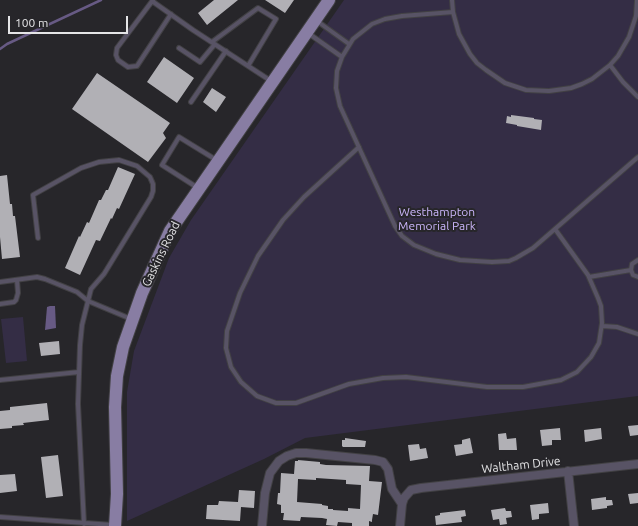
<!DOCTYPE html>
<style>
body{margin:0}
#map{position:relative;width:638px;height:526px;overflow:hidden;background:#27262a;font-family:Ubuntu,sans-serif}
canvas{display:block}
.scale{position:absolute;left:8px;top:16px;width:120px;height:18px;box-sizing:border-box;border:2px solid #e5e5e7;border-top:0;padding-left:5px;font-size:12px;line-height:14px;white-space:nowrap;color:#e5e5e7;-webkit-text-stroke:3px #27262a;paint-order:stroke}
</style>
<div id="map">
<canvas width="638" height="526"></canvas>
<div class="scale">100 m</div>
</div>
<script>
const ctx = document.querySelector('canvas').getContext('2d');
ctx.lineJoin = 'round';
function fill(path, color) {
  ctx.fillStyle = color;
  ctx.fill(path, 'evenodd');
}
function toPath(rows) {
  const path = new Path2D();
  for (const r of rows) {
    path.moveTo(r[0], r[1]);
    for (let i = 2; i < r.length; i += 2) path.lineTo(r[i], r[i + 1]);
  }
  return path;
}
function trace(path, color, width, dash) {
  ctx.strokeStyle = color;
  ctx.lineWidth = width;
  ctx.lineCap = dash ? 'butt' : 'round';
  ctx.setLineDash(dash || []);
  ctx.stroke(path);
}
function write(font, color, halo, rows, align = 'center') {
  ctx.font = font + ' Ubuntu,sans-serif';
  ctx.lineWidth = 4;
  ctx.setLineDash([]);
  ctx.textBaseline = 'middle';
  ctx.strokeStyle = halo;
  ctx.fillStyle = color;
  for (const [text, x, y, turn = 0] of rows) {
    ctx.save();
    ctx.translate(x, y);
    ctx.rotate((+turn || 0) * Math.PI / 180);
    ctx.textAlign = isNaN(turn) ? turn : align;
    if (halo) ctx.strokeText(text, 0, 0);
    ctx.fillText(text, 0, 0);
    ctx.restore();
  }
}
const green = toPath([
 [344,0,638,0,638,396,305,438,264,459,127,521,127,392,134,351,169,258,191,220],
 [23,317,27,361,6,363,1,319]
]);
const water = toPath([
 [50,306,55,306,56,328,45,330,47,307]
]);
const stream = toPath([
 [0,49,7,44,101,0]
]);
const building = toPath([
 [214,0,238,0,207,25,198,13],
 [265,0,294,0,285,13],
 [164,57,194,78,177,103,147,82],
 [97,73,170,123,163,133,166,138,148,162,72,109],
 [212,88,226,97,216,112,203,102],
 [511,115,534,118,534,119,542,120,541,130,517,126,517,125,506,123,507,116,511,117],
 [118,167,135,174,119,209,117,208,112,219,111,218,100,241,96,240,80,275,65,268,79,236,80,237,87,222,89,223,99,200,101,200,106,190,108,190],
 [7,175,10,204,12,204,13,216,15,216,20,257,2,259,0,237,0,176],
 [59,341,60,354,41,356,39,343],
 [47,403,49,420,23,423,24,425,12,426,12,428,0,429,0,411,10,410,10,407],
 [638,425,638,435,630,436,628,426],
 [560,428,561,440,552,440,552,445,542,446,540,430],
 [601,428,602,439,585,442,584,430],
 [506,433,507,439,516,438,517,450,499,450,498,434],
 [345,438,366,441,365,447,343,447,342,446,342,440,345,440],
 [470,438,473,453,456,456,454,445,462,444,462,440],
 [419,444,420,449,426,448,428,458,410,461,408,445],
 [58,455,63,496,46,498,41,457],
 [298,460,320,462,320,464,326,465,370,466,369,481,382,482,378,515,373,514,372,520,372,522,369,521,369,526,352,526,352,523,338,522,337,526,326,525,327,519,322,518,301,517,300,521,283,520,284,513,281,513,281,505,277,504,278,493,280,493,281,473,294,474,295,461,298,461],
 [316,478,346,480,346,484,361,485,360,509,348,508,348,511,333,510,333,509,328,509,328,506,322,505,322,504,297,502,298,479,316,480],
 [15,474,17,491,0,493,0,475],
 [239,490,255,491,254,508,241,507,240,521,206,519,207,505,218,505,219,501,238,502],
 [638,493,638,503,630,504,628,494],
 [606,497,606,500,612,500,613,505,607,506,607,508,592,510,591,499],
 [548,503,549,513,539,514,539,519,532,520,530,505],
 [505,508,506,511,511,511,512,517,506,518,507,524,500,525,499,519,493,520,491,510],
 [465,510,466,516,461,517,462,522,436,525,435,516,440,515,440,513]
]);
const lane = toPath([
 [153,0,117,48,116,55,118,60,128,67,137,66,171,14],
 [452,0,453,12,459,34,470,54,477,63,486,70,505,83,526,90,549,91,571,88,582,84,592,79,610,65,618,56,629,37,636,16,637,0],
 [152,1,193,30,271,81],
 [453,12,402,16,385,19,372,24,353,39,342,57,337,71,336,88,340,106,395,226,402,236,414,245,436,254,460,260,492,262,509,261,516,258,533,248,638,157],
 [317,21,349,44],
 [308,33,342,57],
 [212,42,258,8,276,19,248,66],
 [179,48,200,62,215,44],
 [610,65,623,82,638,97],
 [191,102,226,51],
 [359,147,304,197,283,220,258,256,240,293,227,331,226,348,231,367,241,382,257,396,276,403,296,403,349,384,383,378,406,377,487,387,523,387,561,380,577,372,591,357,599,343,602,323,601,306,598,298,588,275,555,229],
 [198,188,162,165,179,137,218,161],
 [38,238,33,195,81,168,99,162,119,160,137,166,150,177,153,184,153,191,151,197,104,274,91,289,82,325,80,345,78,404,84,524],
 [638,260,632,264,631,270,633,275,638,277],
 [589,277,631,270],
 [0,282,37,277,45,279,77,292,88,301,131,319],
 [0,304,14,302,16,300,18,293,17,280],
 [602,326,617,327,638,334],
 [0,380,79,372],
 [0,517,113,525]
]);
const street = toPath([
 [568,471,574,526],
 [262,526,265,493,270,473,279,461,287,456,296,453,306,453,375,460,383,462,388,469,392,489,402,504],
 [400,526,402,504,404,498,411,490,421,488,638,464]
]);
const primary = toPath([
 [115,526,117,494,115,407,117,376,123,347,142,293,170,231,329,0]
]);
const parkNames = [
 ["Westhampton",437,212],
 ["Memorial Park",437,226]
];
const streetNames = [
 ["Gaskins Road",161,254,-64],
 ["Waltham Drive",521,465,-6]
];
fill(green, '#342d45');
fill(water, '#675a84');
trace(stream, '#675a84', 2.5);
fill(building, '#b1b0b5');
trace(lane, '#424144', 6);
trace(street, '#424144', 10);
trace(primary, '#424144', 14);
trace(lane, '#585365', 4);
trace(street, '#585365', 8);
trace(primary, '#887da3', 12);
write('12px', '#cbb6fb', '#27262a', parkNames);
write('12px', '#e5e5e7', '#27262a', streetNames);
</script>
